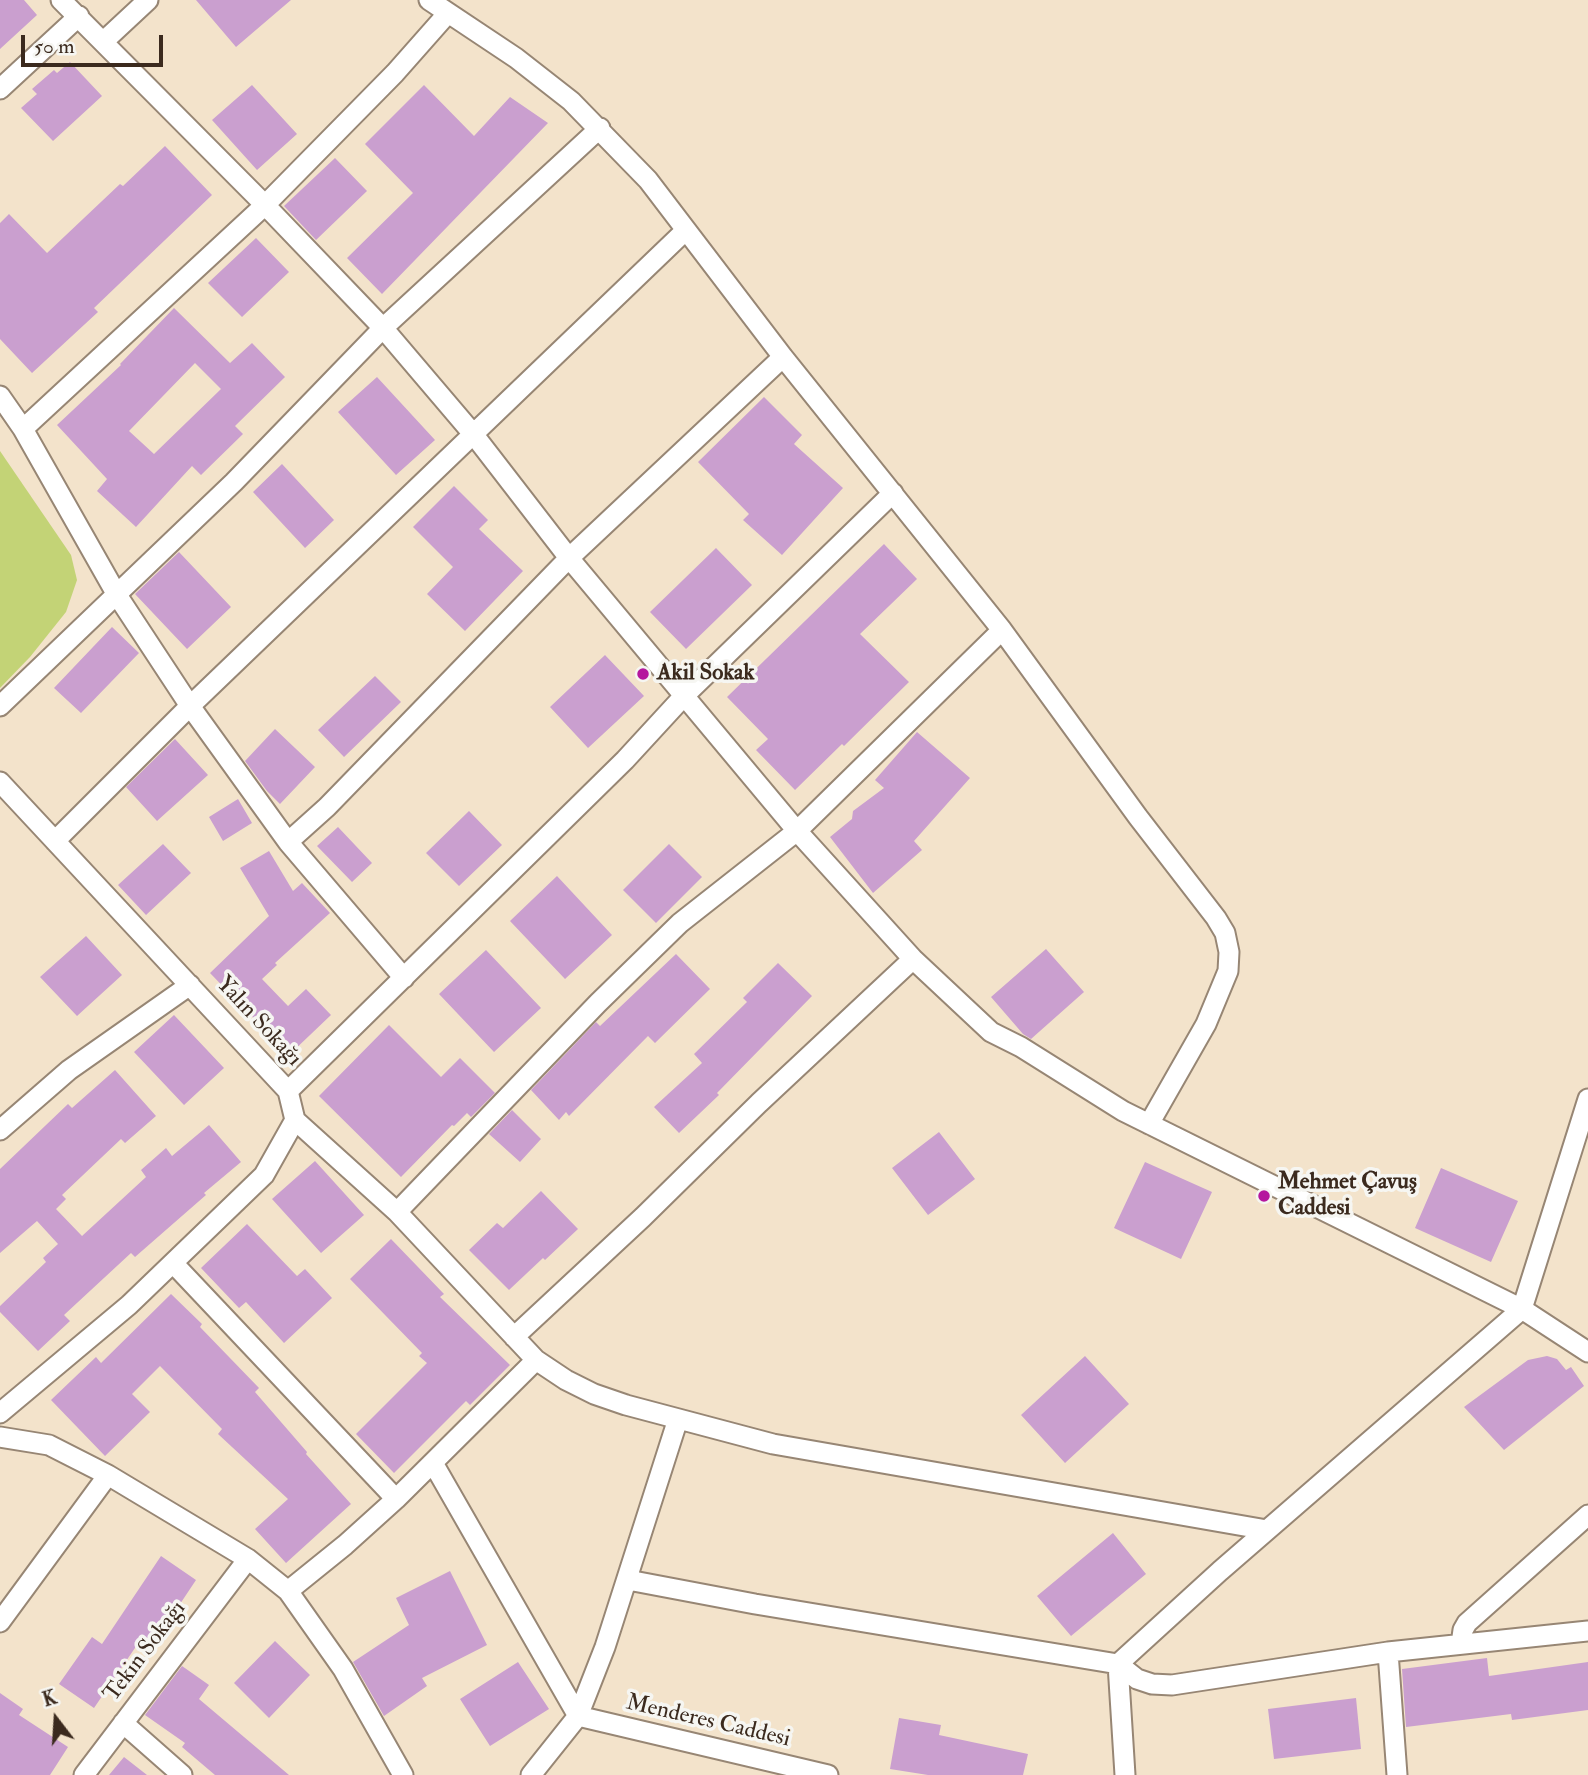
<!DOCTYPE html>
<meta charset="utf-8">
<style>
body{margin:0}
#map{position:relative;width:1588px;height:1775px;overflow:hidden;background:#f3e3cb;font-family:"IM FELL Double Pica",serif}
canvas{display:block}
.north{position:absolute;left:21px;top:1684px;width:70px;height:70px;-webkit-text-stroke:5px #f6f6f2;paint-order:stroke;rotate:343deg;font-size:19px;font-weight:700;line-height:28px;text-align:center;color:#3b2a1e}
.north::after{content:'';display:block;margin:auto;width:24px;height:32px;background:#3b2a1e;clip-path:polygon(50% 0,100% 100%,50% 72%,0 100%)}
.scale{position:absolute;left:21px;top:35px;width:142px;height:32px;box-sizing:border-box;border:4px solid #3b2a1e;border-top:0;padding-left:9px;font-size:21px;line-height:24px;white-space:nowrap;color:#3b2a1e;-webkit-text-stroke:5px #f6f6f2;paint-order:stroke}
</style>
<div id="map">
<canvas width="1588" height="1775"></canvas>
<div class="north">K</div>
<div class="scale">50 m</div>
</div>
<script>
const ctx = document.querySelector('canvas').getContext('2d');
ctx.lineJoin = 'round';
function fill(path, color) {
  ctx.fillStyle = color;
  ctx.fill(path, 'evenodd');
}
function toPath(rows) {
  const path = new Path2D();
  for (const r of rows) {
    path.moveTo(r[0], r[1]);
    for (let i = 2; i < r.length; i += 2) path.lineTo(r[i], r[i + 1]);
  }
  return path;
}
function trace(path, color, width, dash) {
  ctx.strokeStyle = color;
  ctx.lineWidth = width;
  ctx.lineCap = dash ? 'butt' : 'round';
  ctx.setLineDash(dash || []);
  ctx.stroke(path);
}
function write(font, color, halo, rows, align = 'center') {
  ctx.font = font + ' "IM FELL Double Pica",serif';
  ctx.lineWidth = 7;
  ctx.setLineDash([]);
  ctx.textBaseline = 'middle';
  ctx.strokeStyle = halo;
  ctx.fillStyle = color;
  for (const [text, x, y, turn = 0] of rows) {
    ctx.save();
    ctx.translate(x, y);
    ctx.rotate((+turn || 0) * Math.PI / 180);
    ctx.textAlign = isNaN(turn) ? turn : align;
    if (halo) ctx.strokeText(text, 0, 0);
    ctx.fillText(text, 0, 0);
    ctx.restore();
  }
}
const green = toPath([
 [0,451,71,555,77,580,66,612,30,657,0,688]
]);
const building = toPath([
 [0,0,24,0,37,15,0,49],
 [196,0,291,0,236,47],
 [70,62,102,96,53,141,21,108,37,94,32,89,54,70,57,73],
 [252,85,297,134,257,170,212,120],
 [424,85,474,136,510,97,548,123,382,294,347,258,413,193,365,144],
 [165,146,212,195,94,308,98,312,32,373,0,339,0,223,9,214,47,253,120,184,123,186],
 [335,158,367,191,316,240,284,206],
 [256,238,289,272,242,317,208,283],
 [174,308,230,363,252,343,285,377,235,426,243,434,201,475,192,466,136,527,97,491,107,479,57,425,121,365,120,364],
 [195,363,221,389,154,454,129,431],
 [377,377,435,440,396,475,338,412],
 [764,397,802,435,794,444,843,488,782,555,743,520,749,514,698,462],
 [282,464,334,520,305,548,253,492],
 [454,486,488,520,479,529,523,571,465,631,427,594,453,567,413,527],
 [884,544,917,579,860,634,909,682,844,746,842,744,795,790,756,750,768,739,727,697],
 [716,548,752,585,686,649,650,612],
 [179,552,231,607,187,649,135,594],
 [112,627,139,653,81,713,54,688],
 [605,655,644,696,588,748,550,707],
 [375,676,401,702,344,757,318,730],
 [275,729,315,767,280,804,267,791,245,761],
 [917,732,970,778,914,841,922,850,873,893,830,837,852,819,853,811,884,788,875,780],
 [175,739,208,775,157,821,126,787],
 [238,799,252,823,223,841,209,817],
 [469,811,502,845,459,886,426,853],
 [338,827,372,863,352,882,317,846],
 [163,844,191,873,146,915,118,885],
 [669,844,702,877,656,923,623,890],
 [269,851,293,891,302,883,330,913,275,963,277,965,262,979,288,1006,306,989,331,1015,289,1055,210,973,269,916,240,868],
 [557,876,612,935,565,979,510,921],
 [86,936,122,975,77,1016,40,977],
 [1046,949,1084,992,1031,1039,1023,1034,991,997],
 [486,950,541,1008,494,1052,439,994],
 [676,954,710,989,655,1043,648,1036,569,1116,566,1112,559,1120,531,1090,596,1022,600,1026],
 [778,963,812,996,717,1093,719,1095,679,1133,654,1107,702,1063,694,1054,747,1002,743,998],
 [174,1015,224,1068,184,1105,134,1052],
 [389,1025,441,1077,460,1058,495,1093,471,1117,467,1113,454,1126,452,1125,401,1177,319,1096],
 [115,1070,156,1116,125,1143,121,1139,62,1195,66,1199,56,1209,82,1236,146,1177,141,1170,166,1148,172,1156,209,1125,241,1162,204,1193,206,1195,135,1257,131,1253,64,1315,70,1321,38,1351,0,1312,0,1306,46,1262,43,1258,58,1244,37,1221,0,1253,0,1169,68,1104,72,1108],
 [512,1110,541,1139,520,1162,489,1134],
 [939,1132,975,1179,928,1215,892,1168],
 [315,1161,364,1215,321,1253,272,1199],
 [1145,1162,1212,1192,1181,1259,1114,1228],
 [1441,1168,1518,1201,1491,1262,1415,1228],
 [541,1191,578,1229,545,1260,543,1258,509,1290,469,1250,497,1223,503,1228],
 [247,1224,297,1276,305,1269,332,1298,284,1343,246,1302,239,1308,201,1268],
 [391,1239,444,1294,440,1297,510,1365,470,1405,466,1401,394,1473,356,1434,427,1363,419,1356,422,1353,350,1279],
 [171,1294,202,1324,200,1327,259,1388,255,1392,307,1452,306,1454,351,1504,286,1563,255,1529,288,1499,218,1434,222,1429,160,1366,132,1394,150,1412,105,1456,51,1400,96,1357,101,1363],
 [1085,1356,1129,1404,1065,1463,1021,1415],
 [1547,1356,1557,1359,1566,1370,1571,1367,1584,1386,1504,1450,1464,1407,1528,1360],
 [1113,1533,1146,1574,1071,1636,1037,1596],
 [161,1556,196,1580,148,1652,137,1645,94,1708,59,1684,92,1637,102,1644],
 [450,1571,487,1645,422,1678,427,1686,384,1716,353,1662,409,1625,396,1598],
 [275,1641,310,1675,269,1718,234,1683],
 [1487,1658,1489,1676,1588,1662,1588,1710,1512,1720,1511,1714,1406,1727,1402,1669],
 [518,1662,549,1709,490,1746,460,1699],
 [182,1666,209,1685,199,1699,289,1775,215,1775,182,1747,185,1743,145,1715],
 [0,1693,23,1709,19,1715,68,1747,50,1775,0,1775],
 [1356,1698,1361,1749,1274,1759,1268,1709],
 [899,1718,941,1725,939,1735,1028,1754,1023,1775,928,1775,890,1769],
 [124,1757,147,1775,109,1775]
]);
const minor = toPath([
 [61,0,265,205,383,328,474,435,569,558,797,831,913,959,991,1032,1021,1047,1123,1111,1522,1309,1588,1352],
 [429,0,516,58,571,101,648,180,783,357,1002,630,1138,817,1216,918,1225,933,1229,952,1228,971,1206,1024,1149,1124],
 [104,41,148,0],
 [0,89,79,16],
 [0,396,23,429,117,595,190,706,288,842,404,978],
 [23,429,265,205,395,73,448,13],
 [0,706,234,482,383,328,600,128],
 [0,782,288,1091,295,1120,264,1175,129,1305,0,1413],
 [55,841,190,706,686,230],
 [288,842,327,807,569,558,783,357],
 [288,1091,625,760,683,697,893,493],
 [295,1120,397,1212,536,1360,566,1380,594,1394,626,1405,773,1444,1267,1530],
 [0,1130,69,1070,190,985],
 [397,1212,598,1003,680,923,797,831,1002,630],
 [173,1263,396,1499],
 [514,1337,643,1217,759,1103,913,959],
 [678,1419,605,1647,578,1716,828,1775],
 [0,1437,49,1445,108,1475,248,1559,288,1591,343,1669,403,1775],
 [433,1463,578,1716,531,1775],
 [628,1580,755,1604,1118,1664,1137,1679,1152,1684,1172,1685,1388,1652,1588,1631],
 [288,1591,345,1545,396,1499,536,1360],
 [0,1622,108,1475],
 [1461,1644,1463,1630,1467,1623,1588,1515],
 [1388,1652,1397,1775],
 [123,1723,182,1775],
 [84,1775,248,1559],
 [1125,1775,1118,1664,1220,1571,1522,1309,1588,1099]
]);
const markers = [
 [643,674,7,"#b5179e"],
 [1264,1196,7,"#b5179e"]
];
const poiNames = [
 ["Akil Sokak",657,674],
 ["Mehmet Çavuş",1278,1183],
 ["Caddesi",1278,1209]
];
const streetNames = [
 ["Yalın Sokağı",258,1022,47],
 ["Tekin Sokağı",146,1652,-53],
 ["Menderes Caddesi",708,1722,13]
];
fill(green, '#c3d376');
fill(building, '#ca9fcf');
trace(minor, '#978674', 23);
trace(minor, '#fff', 19);
for (const [x, y, r, color] of markers) {
  const dot = new Path2D();
  dot.arc(x, y, r, 0, 2 * Math.PI);
  ctx.fillStyle = color;
  ctx.fill(dot);
  trace(dot, '#f6f6f2', 2.5);
}
write('bold 23px', '#3b2a1e', '#f6f6f2', poiNames, 'left');
write('23px', '#3b2a1e', '#f6f6f2', streetNames);
</script>
